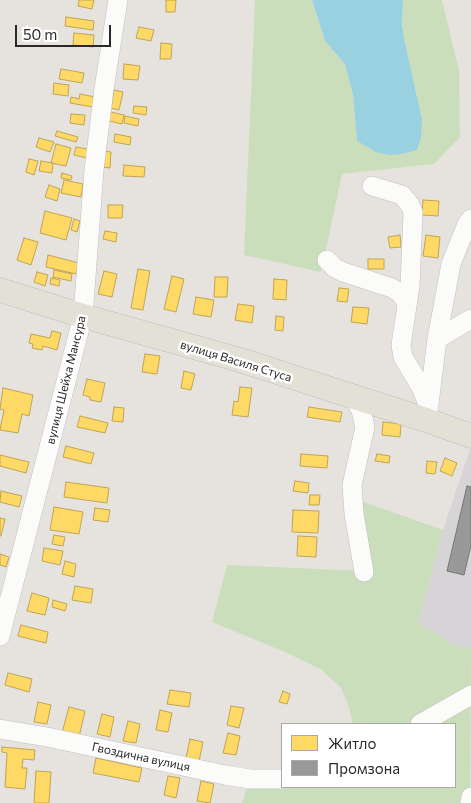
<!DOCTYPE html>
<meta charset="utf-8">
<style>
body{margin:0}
#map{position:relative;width:471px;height:803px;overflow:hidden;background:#e6e3df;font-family:Commissioner,sans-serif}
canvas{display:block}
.legend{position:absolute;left:281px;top:723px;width:175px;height:65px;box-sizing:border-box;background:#fff;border:1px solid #a9a9a9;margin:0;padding:6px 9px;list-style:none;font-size:15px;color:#292929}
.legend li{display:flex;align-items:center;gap:10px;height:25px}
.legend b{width:25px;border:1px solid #a9a9a9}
.scale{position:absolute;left:15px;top:25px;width:96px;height:22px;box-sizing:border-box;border:2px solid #292929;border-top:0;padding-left:6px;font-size:15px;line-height:18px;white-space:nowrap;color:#292929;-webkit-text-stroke:4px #fff;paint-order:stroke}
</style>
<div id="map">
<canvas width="471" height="803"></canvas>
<ul class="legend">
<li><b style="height:14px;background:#ffd966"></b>Житло</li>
<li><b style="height:14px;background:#999"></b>Промзона</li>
</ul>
<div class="scale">50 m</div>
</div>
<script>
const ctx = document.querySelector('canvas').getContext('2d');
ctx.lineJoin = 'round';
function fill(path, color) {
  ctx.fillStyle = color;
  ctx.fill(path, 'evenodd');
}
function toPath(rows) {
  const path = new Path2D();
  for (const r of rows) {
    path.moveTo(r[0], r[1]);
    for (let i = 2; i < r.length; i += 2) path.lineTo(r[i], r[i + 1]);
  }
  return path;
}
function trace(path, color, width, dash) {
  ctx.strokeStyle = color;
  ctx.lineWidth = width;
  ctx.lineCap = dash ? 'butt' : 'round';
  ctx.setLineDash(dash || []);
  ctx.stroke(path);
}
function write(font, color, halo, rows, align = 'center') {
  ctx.font = font + ' Commissioner,sans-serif';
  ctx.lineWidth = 5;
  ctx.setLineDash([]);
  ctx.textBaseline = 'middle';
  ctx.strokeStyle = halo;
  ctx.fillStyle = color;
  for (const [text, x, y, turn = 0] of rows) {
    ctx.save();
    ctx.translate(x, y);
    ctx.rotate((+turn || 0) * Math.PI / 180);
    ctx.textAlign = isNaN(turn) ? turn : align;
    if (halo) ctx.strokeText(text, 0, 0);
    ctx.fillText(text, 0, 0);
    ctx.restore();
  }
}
const industrial = toPath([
 [471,446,471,647,461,649,418,623,443,530]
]);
const green = toPath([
 [255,0,312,0,325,41,345,64,353,95,357,141,422,119,405,43,402,25,403,0,442,0,459,71,460,137,434,164,342,174,321,272,244,255],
 [364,502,443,530,418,623,461,649,471,647,470,803,242,803,250,779,282,787,455,787,455,724,353,724,348,704,341,688,322,670,285,652,212,622,227,565,364,571,354,514]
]);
const water = toPath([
 [312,0,403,0,402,25,405,43,422,119,421,138,417,150,402,154,389,155,376,152,357,141,353,95,345,64,325,41]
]);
const homes = toPath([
 [79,0,94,0,92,9,78,6,79,0],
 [166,0,176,0,175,12,166,12,166,0],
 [66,17,94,21,93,30,65,26,66,17],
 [139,27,154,30,151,41,136,38,139,27],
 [74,33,94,35,93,47,73,45,74,33],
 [161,43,172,44,171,59,160,59,161,43],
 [124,64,140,66,138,80,123,79,124,64],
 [61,69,84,73,82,83,59,79,61,69],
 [54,83,69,85,68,96,53,94,54,83],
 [114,90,123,92,119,110,111,108,114,90],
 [80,94,95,97,93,107,70,103,71,97,79,99,80,94],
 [134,106,147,107,146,115,133,113,134,106],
 [106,111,124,115,122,124,105,120,106,111],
 [71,114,85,115,84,125,70,123,71,114],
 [125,116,139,119,138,126,124,123,125,116],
 [57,131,78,137,76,142,55,136,57,131],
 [115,134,131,137,130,145,114,142,115,134],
 [39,138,54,142,50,152,36,147,39,138],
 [56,144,71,148,66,166,51,163,56,144],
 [76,147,93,150,91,159,74,155,76,147],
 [103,151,111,152,110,168,102,167,103,151],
 [29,159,38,161,34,175,26,172,29,159],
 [41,161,53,163,52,173,39,171,41,161],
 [124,165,145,167,144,177,123,176,124,165],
 [62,173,72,176,71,180,61,178,62,173],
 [64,180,83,184,81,197,61,193,64,180],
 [49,185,60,189,57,201,45,197,49,185],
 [423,200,439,201,438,216,422,215,423,200],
 [108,205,123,205,122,218,108,218,108,205],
 [45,211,72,218,66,240,40,233,45,211],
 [74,219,80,221,77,232,71,230,74,219],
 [105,231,117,233,116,242,103,239,105,231],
 [400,235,401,247,390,248,388,237,400,235],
 [426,235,440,237,438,258,423,256,426,235],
 [24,238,38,242,31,265,17,260,24,238],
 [48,255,79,263,76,274,46,267,48,255],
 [368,259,384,259,384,269,368,269,368,259],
 [138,269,150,271,143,310,131,308,138,269],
 [54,270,72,274,71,281,53,277,54,270],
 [104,271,117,274,112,297,98,294,104,271],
 [37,272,48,275,45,286,34,282,37,272],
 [172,276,184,279,176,312,164,309,172,276],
 [215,277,228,277,227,297,214,297,215,277],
 [51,278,60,280,59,286,50,284,51,278],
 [274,279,287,280,286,300,273,299,274,279],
 [339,288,349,289,347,302,337,301,339,288],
 [196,297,214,300,211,317,193,314,196,297],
 [238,304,254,306,252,323,235,320,238,304],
 [353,307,369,308,367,324,351,322,353,307],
 [276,316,284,317,283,331,275,330,276,316],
 [52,331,61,333,57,350,43,346,42,350,32,348,33,344,29,343,31,334,50,338,52,331],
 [145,354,160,356,157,374,142,372,145,354],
 [184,371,195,374,191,390,181,388,184,371],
 [87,379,105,383,101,402,90,400,90,397,83,395,87,379],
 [240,387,252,388,248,417,232,415,234,401,238,402,240,387],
 [3,388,33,395,29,416,22,414,18,433,0,430,4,410,0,409,3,388],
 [114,407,124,408,123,422,112,421,114,407],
 [309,407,342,412,340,422,307,417,309,407],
 [80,416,108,423,105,433,77,427,80,416],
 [383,422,401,424,400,437,382,435,383,422],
 [66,446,94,453,91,464,63,457,66,446],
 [301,454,328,456,327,468,300,466,301,454],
 [377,454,390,456,389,463,375,461,377,454],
 [0,455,29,462,26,473,0,466,0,455],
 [445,458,457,463,452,476,440,471,445,458],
 [427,461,437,462,435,474,426,473,427,461],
 [295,481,309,483,308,493,293,491,295,481],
 [66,482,109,488,107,503,64,497,66,482],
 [1,491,22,496,19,507,0,502,1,491],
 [310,495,320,495,319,505,309,505,310,495],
 [54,507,83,512,79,534,50,530,54,507],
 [95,508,110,510,108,522,93,520,95,508],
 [293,510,319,511,318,533,292,532,293,510],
 [0,518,5,519,1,536,0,536,0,518],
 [54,535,65,537,63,546,52,544,54,535],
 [298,536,317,537,316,557,297,556,298,536],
 [44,548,63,551,60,565,42,561,44,548],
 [0,554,9,557,6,567,0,565,0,554],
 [65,561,76,564,74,577,62,574,65,561],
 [75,586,93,589,91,603,72,600,75,586],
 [32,593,49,598,45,615,27,611,32,593],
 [53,600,67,604,65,611,52,607,53,600],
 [21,625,48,632,46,643,18,636,21,625],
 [8,673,32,679,29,692,5,685,8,673],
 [170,690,191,693,189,707,167,704,170,690],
 [283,691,290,694,287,704,279,702,283,691],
 [38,702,51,705,47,724,34,722,38,702],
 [231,706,244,708,239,728,227,725,231,706],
 [69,707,85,711,79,737,62,733,69,707],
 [160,710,172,713,168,732,156,730,160,710],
 [102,714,114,717,110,737,97,734,102,714],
 [128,721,140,724,136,743,123,741,128,721],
 [228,733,240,736,236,755,223,753,228,733],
 [190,739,203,742,199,761,186,758,190,739],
 [2,747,35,750,34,760,23,759,22,768,27,768,25,789,5,787,7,753,2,752,2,747],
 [96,758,142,768,139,782,93,773,96,758],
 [36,771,51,772,49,803,34,803,36,771],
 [168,776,180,778,176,798,164,795,168,776],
 [201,781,214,784,210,803,197,801,201,781]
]);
const industry = toPath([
 [467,486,471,487,471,545,464,575,447,571,467,486]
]);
const minor = toPath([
 [372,186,402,195,410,205,413,212,410,286,401,345,403,357,421,387,429,407],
 [327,260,335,268,343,272,392,288,400,293,407,303],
 [437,339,451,264,467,224,471,219],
 [354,398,361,410,365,427,352,485,354,514,364,572],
 [429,404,437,339,471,319],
 [0,636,83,316,94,170,104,89,118,0],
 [420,724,471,695],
 [0,729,47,737,225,775,250,779,282,779],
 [470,803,471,797]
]);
const major = toPath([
 [0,290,83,316,240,360,426,420,471,436]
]);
const streetNames = [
 ["вулиця Василя Стуса",236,361,17],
 ["вулиця Шейха Мансура",66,380,-76],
 ["Гвоздична вулиця",141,757,12]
];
fill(industrial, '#d6d4d6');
fill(green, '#cbdebb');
fill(water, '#9ad1e0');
fill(homes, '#ffd966');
trace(homes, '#bfa454', 1);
fill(industry, '#999');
trace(industry, '#777', 1);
trace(minor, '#c0bfc0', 20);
trace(major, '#bfbebd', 25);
trace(minor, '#fbfbfa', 19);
trace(major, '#e3e0d5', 24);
write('12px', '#292929', '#fff', streetNames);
</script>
